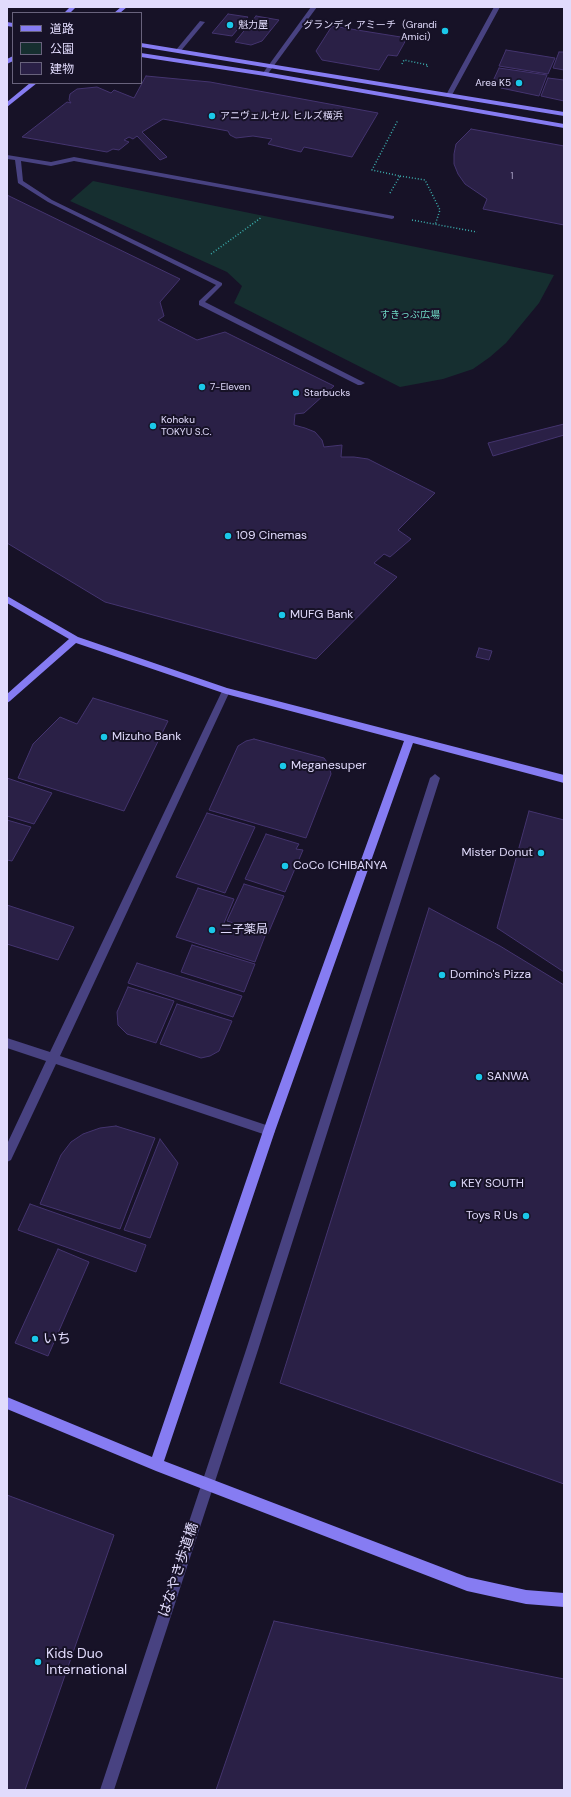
<!DOCTYPE html>
<meta charset="utf-8">
<style>
body{margin:0}
#map{position:relative;width:571px;height:1797px;overflow:hidden;background:#171227;font-family:"DM Sans","Noto Sans JP",sans-serif}
canvas{display:block}
.frame{position:absolute;inset:0;border:8px solid #e1dbfc;pointer-events:none}
.legend{position:absolute;left:12px;top:12px;width:130px;height:72px;box-sizing:border-box;background:#171227;border:1px solid #68627c;margin:0;padding:5px 7px;list-style:none;font-size:12px;color:#e1dbfc}
.legend li{display:flex;align-items:center;gap:8px;height:20px}
.legend b{width:20px;border:1px solid #68627c}
</style>
<div id="map">
<canvas width="571" height="1797"></canvas>
<div class="frame"></div>
<ul class="legend">
<li><b style="height:5px;background:#867cf2"></b>道路</li>
<li><b style="height:11px;background:#162f30"></b>公園</li>
<li><b style="height:11px;background:#2a2046"></b>建物</li>
</ul>
</div>
<script>
const ctx = document.querySelector('canvas').getContext('2d');
ctx.lineJoin = 'round';
function fill(path, color) {
  ctx.fillStyle = color;
  ctx.fill(path, 'evenodd');
}
function toPath(rows) {
  const path = new Path2D();
  for (const r of rows) {
    path.moveTo(r[0], r[1]);
    for (let i = 2; i < r.length; i += 2) path.lineTo(r[i], r[i + 1]);
  }
  return path;
}
function trace(path, color, width, dash) {
  ctx.strokeStyle = color;
  ctx.lineWidth = width;
  ctx.lineCap = dash ? 'butt' : 'round';
  ctx.setLineDash(dash || []);
  ctx.stroke(path);
}
function write(font, color, halo, rows, align = 'center') {
  ctx.font = font + ' "DM Sans","Noto Sans JP",sans-serif';
  ctx.lineWidth = 4;
  ctx.setLineDash([]);
  ctx.textBaseline = 'middle';
  ctx.strokeStyle = halo;
  ctx.fillStyle = color;
  for (const [text, x, y, turn = 0] of rows) {
    ctx.save();
    ctx.translate(x, y);
    ctx.rotate((+turn || 0) * Math.PI / 180);
    ctx.textAlign = isNaN(turn) ? turn : align;
    if (halo) ctx.strokeText(text, 0, 0);
    ctx.fillText(text, 0, 0);
    ctx.restore();
  }
}
const green = toPath([
 [93,181,465,257,554,275,539,303,506,343,490,357,473,369,443,379,400,387,234,303,242,286,227,272,70,201]
]);
const building = toPath([
 [228,14,248,17,232,36,212,33,228,14],
 [256,16,279,20,262,41,251,45,235,42,256,16],
 [332,26,407,38,397,56,388,55,379,70,322,60,316,51,332,26],
 [506,50,555,58,548,74,499,66,506,50],
 [559,52,564,52,564,70,553,68,559,52],
 [499,68,547,75,539,96,501,88,493,81,499,68],
 [146,76,210,82,378,113,352,157,304,147,301,152,268,144,272,139,253,136,236,138,230,135,228,131,163,119,142,132,167,157,160,160,137,136,133,139,129,137,124,140,129,142,119,150,113,149,107,152,22,137,67,102,71,103,69,100,70,94,77,89,97,87,111,93,114,90,134,98,146,76],
 [548,78,564,80,564,101,541,96,548,78],
 [471,129,564,146,564,225,483,209,487,199,465,184,458,174,454,164,454,154,456,144,471,129],
 [7,195,180,279,160,302,164,316,158,320,197,340,225,332,334,386,304,413,295,414,294,425,305,428,315,432,322,440,324,447,342,445,341,457,354,457,368,459,435,493,398,530,411,539,390,557,384,554,374,563,397,577,316,659,105,602,7,543,7,195],
 [564,424,564,435,493,456,488,443,564,424],
 [479,648,492,651,489,660,476,657,479,648],
 [93,698,168,721,124,811,18,778,33,744,60,717,77,724,93,698],
 [254,739,324,758,329,765,331,774,306,838,209,810,238,746,246,741,254,739],
 [7,778,52,793,34,824,7,816,7,778],
 [529,811,564,820,564,972,497,928,529,811],
 [207,813,255,827,225,893,176,877,207,813],
 [7,820,31,827,12,861,7,860,7,820],
 [266,834,299,844,296,849,303,850,285,892,245,879,266,834],
 [244,884,284,896,268,934,227,921,244,884],
 [198,888,234,899,224,923,265,936,255,962,176,937,198,888],
 [7,905,74,927,58,960,7,944,7,905],
 [429,908,500,946,564,985,564,1484,280,1383,429,908],
 [192,945,255,964,244,992,181,972,192,945],
 [137,963,242,996,233,1017,128,983,137,963],
 [128,987,174,1001,156,1043,127,1034,118,1025,117,1012,128,987],
 [177,1004,232,1021,219,1051,210,1056,201,1058,160,1044,177,1004],
 [116,1126,155,1138,120,1229,40,1204,61,1155,71,1142,83,1134,100,1128,116,1126],
 [160,1139,178,1163,150,1238,124,1230,160,1139],
 [30,1204,146,1245,136,1272,18,1230,30,1204],
 [58,1249,89,1262,48,1356,15,1343,58,1249],
 [7,1495,114,1535,25,1790,7,1790,7,1495],
 [274,1621,564,1679,564,1790,216,1790,274,1621]
]);
const path = toPath([
 [402,64,404,60,428,65,426,68],
 [400,176,425,180,440,210,435,225],
 [390,193,400,176,372,170,398,120],
 [412,220,477,232],
 [211,254,262,217]
]);
const lane = toPath([
 [200,21,205,22,180,52,176,52,176,50,200,21]
]);
const street = toPath([
 [311,7,317,7,267,75,263,75,263,73,311,7],
 [494,7,500,7,452,95,447,96,446,95,494,7],
 [7,155,51,162,74,157,394,216,394,218,392,219,74,161,51,166,21,161,23,181,52,200,222,283,222,285,205,302,365,383,361,385,358,385,199,305,199,301,216,285,48,202,18,183,15,160,7,159,7,155],
 [226,688,230,691,60,1056,269,1126,273,1127,275,1131,273,1135,269,1136,56,1064,11,1160,7,1162,7,1144,46,1061,7,1048,7,1038,50,1052,222,691,226,688],
 [435,774,440,778,258,1350,114,1790,100,1790,246,1350,430,778,435,774]
]);
const secondary = toPath([
 [70,7,76,7,70,13,64,13,70,7],
 [121,7,127,7,120,13,114,13,121,7],
 [7,22,13,23,13,27,7,26,7,22],
 [141,43,564,112,564,116,141,47,141,43],
 [141,53,265,72,564,124,564,128,265,76,141,57,141,53],
 [13,56,13,61,7,64,7,59,13,56],
 [30,83,37,83,7,107,7,102,30,83],
 [7,596,78,637,227,688,564,775,564,783,413,743,275,1131,164,1461,467,1577,526,1590,564,1593,564,1607,526,1604,467,1591,156,1471,7,1409,7,1397,152,1457,263,1131,404,741,226,694,76,643,10,701,7,703,7,694,69,639,7,603,7,596]
]);
const markers = [
 [230,25,4,"#1ac8e9"],
 [445,31,4,"#1ac8e9"],
 [519,83,4,"#1ac8e9"],
 [212,116,4,"#1ac8e9"],
 [202,387,4,"#1ac8e9"],
 [296,393,4,"#1ac8e9"],
 [153,426,4,"#1ac8e9"],
 [228,536,4,"#1ac8e9"],
 [282,615,4,"#1ac8e9"],
 [104,737,4,"#1ac8e9"],
 [283,766,4,"#1ac8e9"],
 [541,853,4,"#1ac8e9"],
 [285,866,4,"#1ac8e9"],
 [212,930,4,"#1ac8e9"],
 [442,975,4,"#1ac8e9"],
 [479,1077,4,"#1ac8e9"],
 [453,1184,4,"#1ac8e9"],
 [526,1216,4,"#1ac8e9"],
 [35,1339,4,"#1ac8e9"],
 [38,1662,4,"#1ac8e9"]
];
const farNumbernames = [
 ["1",512,177]
];
const farPoinames = [
 ["魁力屋",238,25],
 ["グランディ アミーチ（Grandi",437,25,"right"],
 ["Amici）",437,37,"right"],
 ["Area K5",511,83,"right"],
 ["アニヴェルセル ヒルズ横浜",220,116],
 ["7-Eleven",210,387],
 ["Starbucks",304,393],
 ["Kohoku",161,420],
 ["TOKYU S.C.",161,432]
];
const farParknames = [
 ["すきっぷ広場",410,315]
];
const poiNames = [
 ["109 Cinemas",236,536],
 ["MUFG Bank",290,615],
 ["Mizuho Bank",112,737],
 ["Meganesuper",291,766],
 ["Mister Donut",533,853,"right"],
 ["CoCo ICHIBANYA",293,866],
 ["二子薬局",220,930],
 ["Domino's Pizza",450,975],
 ["SANWA",487,1077],
 ["KEY SOUTH",461,1184],
 ["Toys R Us",518,1216,"right"]
];
const nearPoinames = [
 ["いち",43,1339],
 ["Kids Duo",46,1654],
 ["International",46,1670]
];
const nearStreetnames = [
 ["はなやき歩道橋",179,1570,-72]
];
fill(green, '#162f30');
fill(building, '#2a2046');
trace(building, '#44346f', 1);
trace(path, '#3cafaf', 1.5, [1, 2]);
fill(lane, '#484281');
fill(street, '#484281');
fill(secondary, '#867cf2');
for (const [x, y, r, color] of markers) {
  const dot = new Path2D();
  dot.arc(x, y, r, 0, 2 * Math.PI);
  ctx.fillStyle = color;
  ctx.fill(dot);
  trace(dot, '#171227', 1.5);
}
write('9px', '#b3acce', null, farNumbernames);
write('10px', '#e1dbfc', '#171227', farPoinames, 'left');
write('10px', '#6dd5c2', '#171227', farParknames);
write('12px', '#e1dbfc', '#171227', poiNames, 'left');
write('14px', '#e1dbfc', '#171227', nearPoinames, 'left');
write('14px', '#e1dbfc', '#171227', nearStreetnames);
</script>
